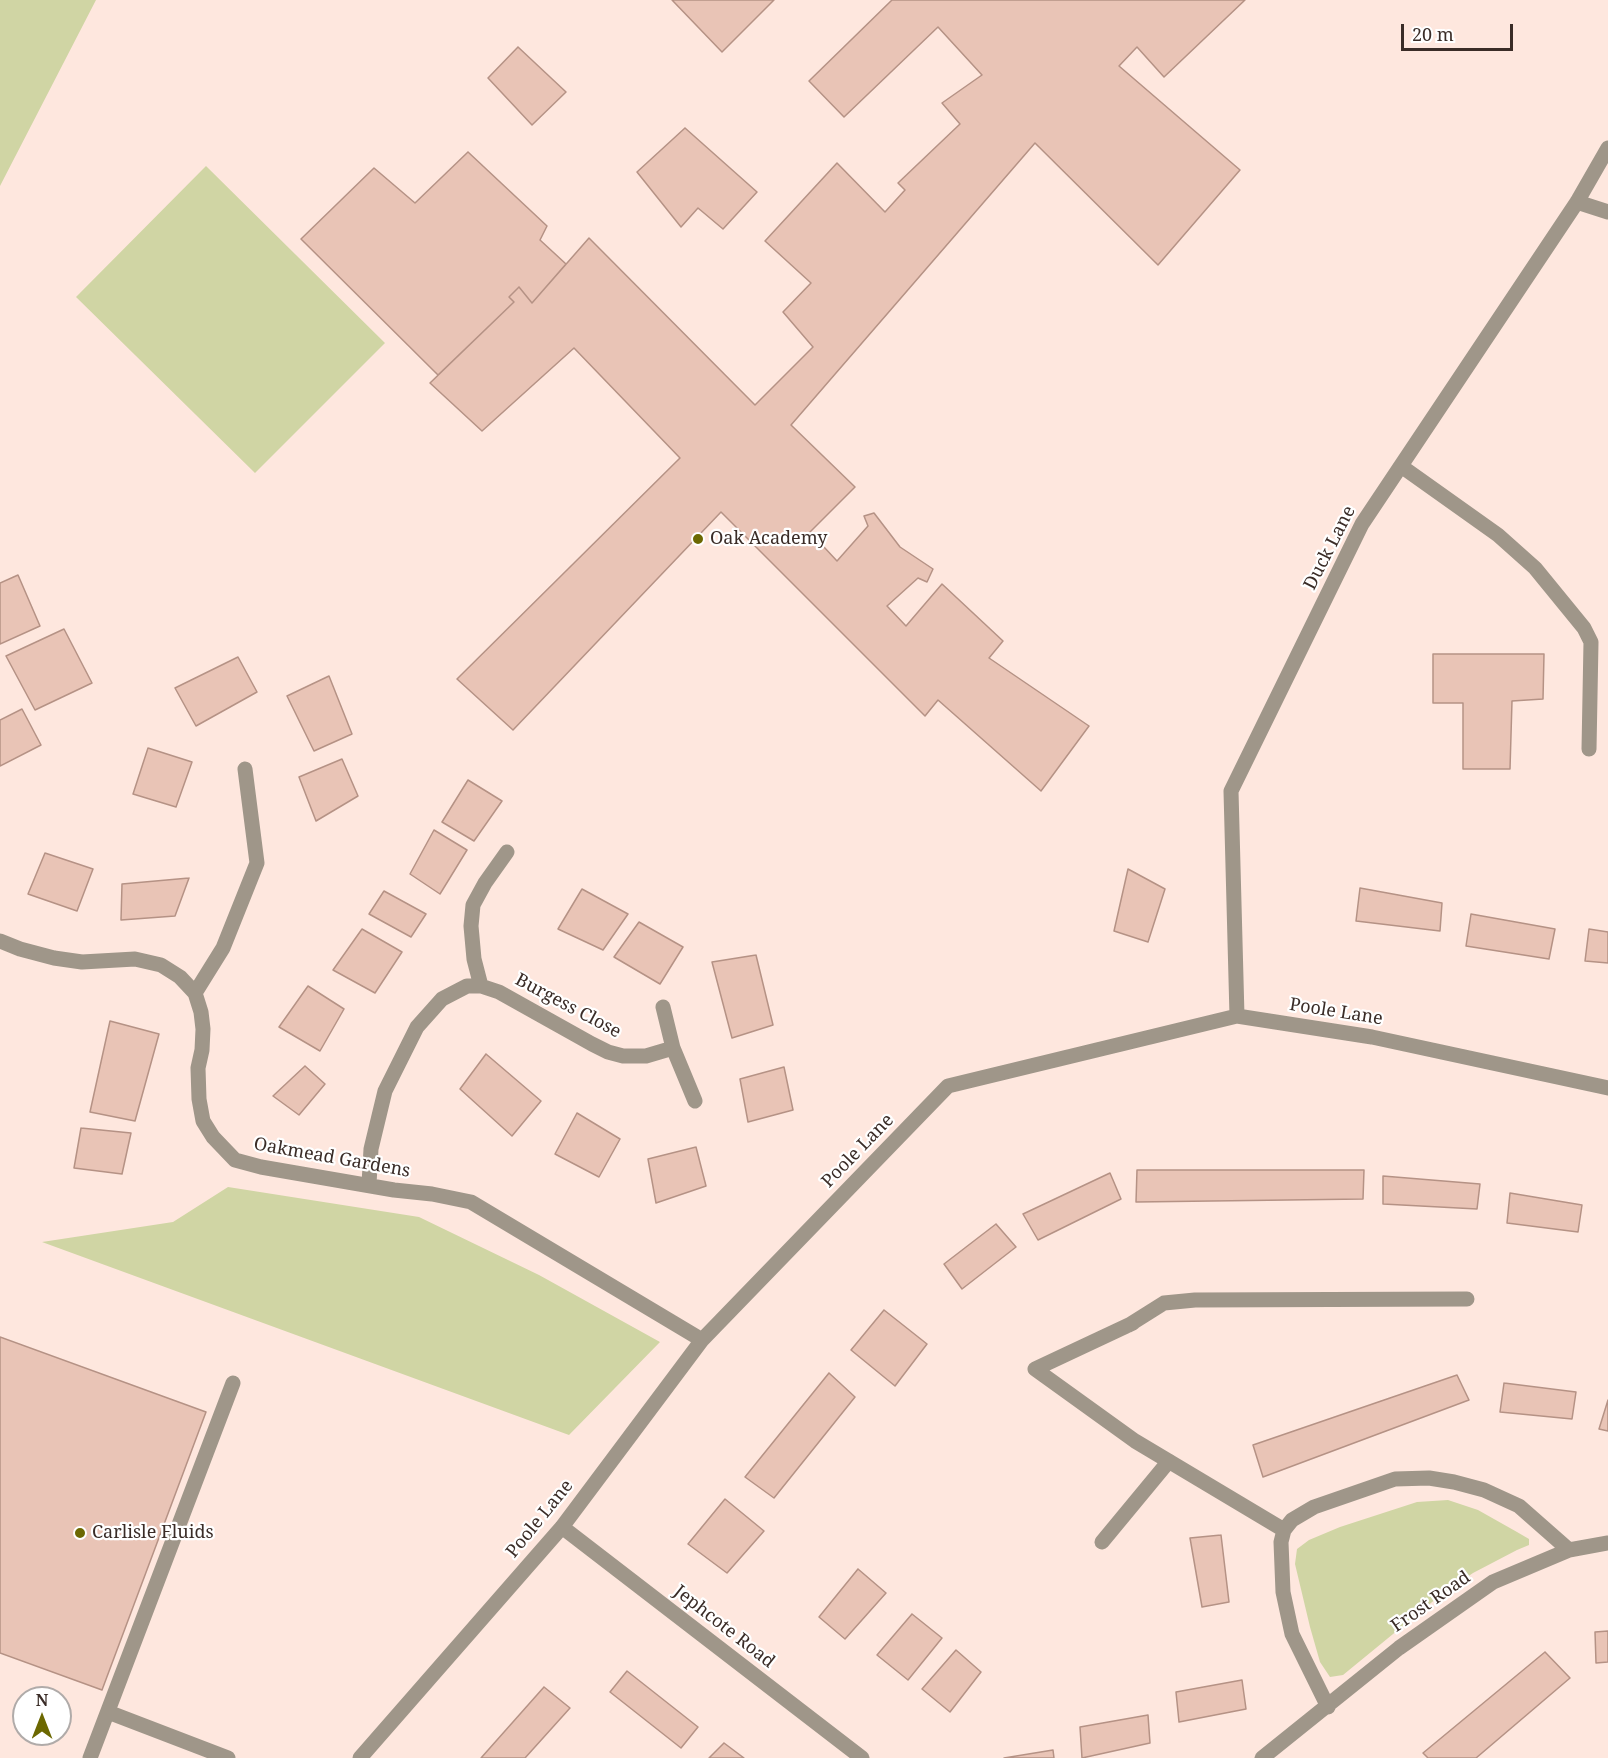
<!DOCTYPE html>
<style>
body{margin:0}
#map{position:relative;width:1608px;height:1758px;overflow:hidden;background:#fee7de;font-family:"Noto Serif",serif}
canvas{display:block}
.north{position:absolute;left:12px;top:1686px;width:60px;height:60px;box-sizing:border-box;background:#fff;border:2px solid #b0aba9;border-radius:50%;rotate:0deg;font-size:16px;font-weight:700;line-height:24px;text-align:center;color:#3a2c27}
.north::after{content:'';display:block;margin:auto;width:21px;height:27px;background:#6c6801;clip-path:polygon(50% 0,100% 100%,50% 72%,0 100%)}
.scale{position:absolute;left:1401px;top:24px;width:112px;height:27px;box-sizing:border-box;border:3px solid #3a2c27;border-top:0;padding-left:8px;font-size:18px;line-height:21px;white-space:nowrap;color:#3a2c27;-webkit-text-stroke:4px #fff;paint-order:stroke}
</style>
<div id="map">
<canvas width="1608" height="1758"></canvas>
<div class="north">N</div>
<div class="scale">20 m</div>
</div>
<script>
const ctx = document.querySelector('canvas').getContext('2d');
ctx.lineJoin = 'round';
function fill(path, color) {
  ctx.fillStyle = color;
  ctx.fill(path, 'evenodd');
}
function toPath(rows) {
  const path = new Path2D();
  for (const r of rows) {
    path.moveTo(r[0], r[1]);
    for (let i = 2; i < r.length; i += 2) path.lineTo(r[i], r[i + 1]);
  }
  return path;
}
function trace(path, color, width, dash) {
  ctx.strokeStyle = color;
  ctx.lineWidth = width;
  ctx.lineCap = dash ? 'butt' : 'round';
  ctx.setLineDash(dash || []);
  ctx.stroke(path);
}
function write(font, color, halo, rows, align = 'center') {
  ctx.font = font + ' "Noto Serif",serif';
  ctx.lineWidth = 4.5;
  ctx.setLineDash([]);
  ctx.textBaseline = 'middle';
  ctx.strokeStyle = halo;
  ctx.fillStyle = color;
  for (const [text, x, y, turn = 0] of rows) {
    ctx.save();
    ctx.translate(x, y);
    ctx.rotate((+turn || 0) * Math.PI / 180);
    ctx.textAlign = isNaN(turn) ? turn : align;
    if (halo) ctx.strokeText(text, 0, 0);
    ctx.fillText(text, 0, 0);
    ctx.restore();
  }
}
const green = toPath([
 [0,0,96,0,0,186],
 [206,166,385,343,255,473,76,297],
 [228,1187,419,1217,539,1275,660,1342,569,1435,42,1242,173,1222],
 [1448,1500,1478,1510,1517,1532,1529,1539,1529,1545,1517,1550,1473,1573,1437,1598,1343,1675,1330,1677,1320,1662,1310,1627,1295,1564,1297,1549,1309,1540,1340,1527,1417,1502]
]);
const building = toPath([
 [672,0,774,0,722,52,672,0],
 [892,0,1245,0,1164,77,1137,47,1119,66,1240,170,1158,265,1035,143,791,425,855,487,810,532,837,561,868,526,864,516,874,513,900,547,933,569,927,582,918,578,887,606,906,626,942,584,1003,641,989,658,1089,726,1041,791,938,700,925,716,721,512,513,730,457,679,680,458,574,348,482,431,430,383,514,302,509,297,519,287,532,303,589,238,755,405,813,347,783,312,811,283,765,241,837,163,885,212,905,190,898,183,960,124,942,103,982,75,938,27,844,117,809,81,892,0],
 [518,47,566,92,532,125,488,78,518,47],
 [685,128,757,192,723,229,698,208,681,227,637,172,685,128],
 [468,152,547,226,540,240,566,264,532,303,519,287,509,297,514,302,438,375,301,239,374,168,415,203,468,152],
 [18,575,40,626,0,644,0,583,18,575],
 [64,629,92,683,35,710,6,656,64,629],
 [1433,654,1544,654,1543,699,1512,701,1510,769,1463,769,1463,703,1433,703,1433,654],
 [238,657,257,692,196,726,175,688,238,657],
 [329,676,352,734,314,751,287,696,329,676],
 [22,709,41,745,0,766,0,720,22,709],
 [148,748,192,762,176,807,133,794,148,748],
 [342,759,358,796,316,821,299,777,342,759],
 [468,780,502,801,474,841,442,822,468,780],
 [434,830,467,850,440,894,410,874,434,830],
 [45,853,93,869,77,911,28,894,45,853],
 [1128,869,1165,889,1148,942,1114,931,1128,869],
 [189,878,175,916,121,920,122,884,189,878],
 [1360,888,1442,903,1440,931,1356,921,1360,888],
 [582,889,628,914,603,950,558,929,582,889],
 [384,891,426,914,411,937,369,914,384,891],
 [1471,914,1555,929,1549,959,1466,946,1471,914],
 [639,922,683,947,660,984,614,957,639,922],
 [362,929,402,952,375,993,333,970,362,929],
 [1589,929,1608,932,1608,963,1585,961,1589,929],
 [756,955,773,1025,732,1038,712,962,756,955],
 [308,986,344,1009,320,1051,279,1027,308,986],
 [110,1021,159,1034,135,1121,90,1112,110,1021],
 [486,1054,541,1101,512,1136,460,1089,486,1054],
 [305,1066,325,1084,299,1115,273,1096,305,1066],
 [784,1067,793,1110,748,1122,740,1079,784,1067],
 [577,1113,620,1139,599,1177,555,1154,577,1113],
 [81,1128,131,1133,122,1174,74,1168,81,1128],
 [696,1147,706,1186,656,1203,648,1159,696,1147],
 [1137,1170,1364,1170,1363,1199,1136,1202,1137,1170],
 [1110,1173,1121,1199,1038,1240,1023,1214,1110,1173],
 [1383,1176,1480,1184,1477,1209,1383,1204,1383,1176],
 [1510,1193,1582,1205,1578,1232,1507,1223,1510,1193],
 [996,1224,1016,1247,962,1289,944,1264,996,1224],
 [884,1310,927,1344,895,1386,851,1350,884,1310],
 [0,1337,206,1412,102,1690,0,1653,0,1337],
 [829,1373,855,1397,774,1498,745,1477,829,1373],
 [1457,1375,1469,1400,1263,1477,1253,1445,1457,1375],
 [1504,1383,1576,1392,1572,1419,1500,1412,1504,1383],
 [1608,1400,1608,1431,1599,1429,1608,1400],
 [725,1499,764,1531,727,1573,688,1544,725,1499],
 [1221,1535,1229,1602,1202,1607,1190,1538,1221,1535],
 [858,1569,886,1593,845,1639,819,1617,858,1569],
 [912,1614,942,1638,908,1680,877,1655,912,1614],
 [1608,1631,1608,1662,1596,1663,1595,1632,1608,1631],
 [956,1650,981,1672,950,1712,922,1689,956,1650],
 [1545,1652,1570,1678,1476,1758,1428,1758,1423,1753,1545,1652],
 [627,1671,698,1727,681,1748,610,1692,627,1671],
 [1242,1680,1246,1709,1179,1722,1176,1692,1242,1680],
 [544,1687,570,1708,525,1758,481,1758,544,1687],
 [1148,1715,1150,1743,1082,1758,1080,1727,1148,1715],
 [724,1743,744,1758,709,1758,724,1743],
 [1053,1750,1054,1758,1004,1758,1053,1750]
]);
const minor = toPath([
 [1577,202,1608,212],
 [1401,466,1498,535,1535,568,1584,628,1591,642,1589,749],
 [0,941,20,949,54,958,82,962,135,959,161,965,180,977,195,993,201,1012,203,1029,202,1050,198,1068,199,1099,203,1121,213,1137,235,1160,261,1167,394,1190,432,1194,471,1202,702,1340],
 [481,986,474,959,471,926,473,905,485,883,507,852],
 [195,993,223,948,257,863,245,769],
 [1237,1016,1231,791,1362,524,1577,202,1608,148],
 [673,1048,695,1101],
 [369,1184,371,1149,385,1091,417,1027,442,999,467,986,481,986,499,992,592,1044,608,1052,623,1056,646,1056,673,1048,663,1007],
 [1133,1323,1035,1369,1135,1441,1284,1530],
 [1129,1325,1164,1303,1195,1300,1467,1299],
 [562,1527,862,1758],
 [1102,1542,1169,1461],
 [1328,1707,1292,1634,1283,1592,1281,1542,1284,1530,1292,1520,1314,1507,1395,1479,1429,1478,1454,1482,1484,1490,1519,1506,1569,1550],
 [108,1712,228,1758],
 [90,1758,233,1383],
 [360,1758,562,1527,702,1340,948,1086,1237,1016,1372,1037,1608,1088],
 [1262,1758,1399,1648,1493,1582,1569,1550,1608,1543]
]);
const markers = [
 [698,539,6,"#6c6801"],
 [80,1533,6,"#6c6801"]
];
const poiNames = [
 ["Oak Academy",710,539],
 ["Carlisle Fluids",92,1533]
];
const streetNames = [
 ["Duck Lane",1330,548,-63],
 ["Burgess Close",568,1006,28],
 ["Poole Lane",1336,1012,9],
 ["Poole Lane",858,1151,-46],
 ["Oakmead Gardens",332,1158,10],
 ["Poole Lane",540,1519,-51],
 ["Frost Road",1431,1602,-35],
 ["Jephcote Road",724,1627,38]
];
fill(green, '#d0d5a4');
fill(building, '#e9c4b6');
trace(building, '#b59285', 1.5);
trace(minor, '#9f9689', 15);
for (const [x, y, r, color] of markers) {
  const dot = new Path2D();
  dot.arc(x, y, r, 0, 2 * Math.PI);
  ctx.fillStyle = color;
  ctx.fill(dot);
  trace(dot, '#fff', 2);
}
write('18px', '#3a2c27', '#fff', poiNames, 'left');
write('18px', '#3a2c27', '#fff', streetNames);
</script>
